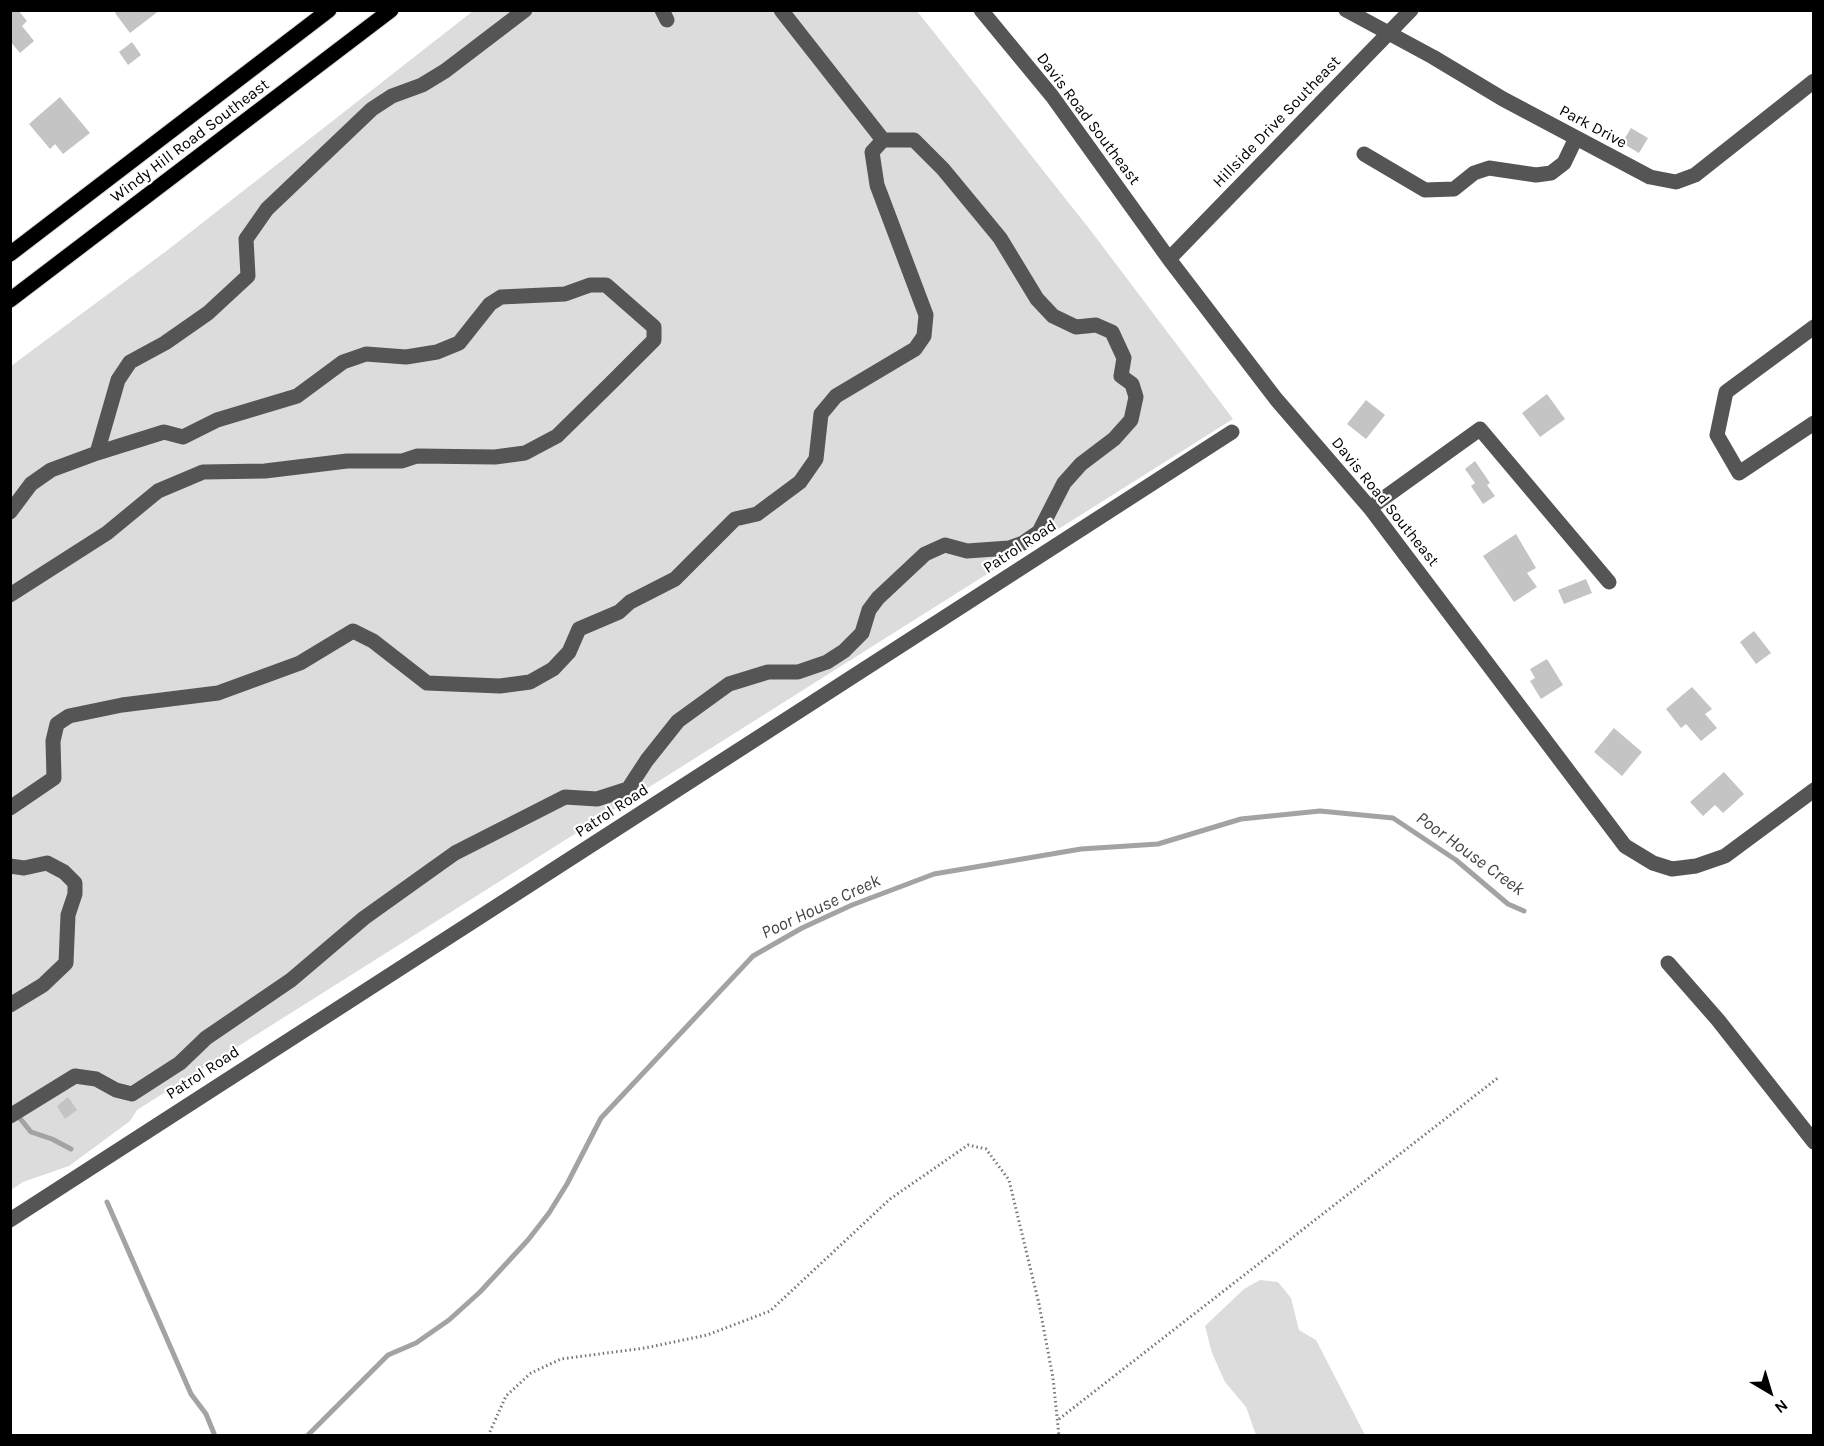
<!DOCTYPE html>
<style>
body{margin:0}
#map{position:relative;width:1824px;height:1446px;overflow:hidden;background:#fff;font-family:Karla,sans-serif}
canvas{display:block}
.frame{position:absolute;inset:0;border:12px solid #000;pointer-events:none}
.north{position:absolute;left:1740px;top:1362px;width:60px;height:60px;-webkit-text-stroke:4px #fff;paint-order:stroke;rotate:142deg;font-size:16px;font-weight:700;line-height:24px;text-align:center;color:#000}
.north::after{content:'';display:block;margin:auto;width:21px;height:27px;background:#000;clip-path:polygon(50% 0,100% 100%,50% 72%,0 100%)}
</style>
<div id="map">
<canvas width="1824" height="1446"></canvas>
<div class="frame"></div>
<div class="north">N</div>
</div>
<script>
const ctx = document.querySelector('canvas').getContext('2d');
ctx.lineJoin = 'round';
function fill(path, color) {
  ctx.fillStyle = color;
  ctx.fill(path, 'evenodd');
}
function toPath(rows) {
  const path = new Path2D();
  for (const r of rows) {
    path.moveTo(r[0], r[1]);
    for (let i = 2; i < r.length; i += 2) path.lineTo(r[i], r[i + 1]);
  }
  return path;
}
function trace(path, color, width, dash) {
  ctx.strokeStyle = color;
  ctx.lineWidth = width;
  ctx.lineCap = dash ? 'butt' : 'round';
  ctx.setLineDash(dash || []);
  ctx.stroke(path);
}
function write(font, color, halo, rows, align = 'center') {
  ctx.font = font + ' Karla,sans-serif';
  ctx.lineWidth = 4.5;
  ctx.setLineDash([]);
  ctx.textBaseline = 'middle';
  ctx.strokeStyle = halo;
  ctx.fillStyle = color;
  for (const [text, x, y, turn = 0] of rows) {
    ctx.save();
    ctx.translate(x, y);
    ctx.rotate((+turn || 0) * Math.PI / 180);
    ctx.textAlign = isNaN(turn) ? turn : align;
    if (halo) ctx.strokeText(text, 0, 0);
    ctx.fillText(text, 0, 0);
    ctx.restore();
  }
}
const green = toPath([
 [473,11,917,11,1091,231,1233,419,137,1110,130,1121,69,1166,23,1182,11,1190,11,366,169,249],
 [1260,1280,1278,1282,1291,1298,1299,1330,1316,1340,1365,1435,1256,1435,1246,1407,1225,1382,1212,1353,1205,1326,1244,1289]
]);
const stream = toPath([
 [10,1106,31,1132,52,1139,71,1149],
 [107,1202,191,1394,206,1414,215,1436],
 [307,1436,388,1355,416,1343,449,1320,480,1292,528,1240,549,1213,567,1184,601,1118,753,956,802,928,852,905,934,874,1081,849,1158,844,1241,819,1320,811,1393,818,1456,860,1508,904,1524,911]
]);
const building = toPath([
 [10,10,18,10,27,21,22,26,34,41,20,53,10,41],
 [119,10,160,10,130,33,115,13],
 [132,42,141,55,128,65,119,52],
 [60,97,90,133,63,154,55,144,50,149,29,124],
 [1631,128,1648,138,1639,153,1622,143],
 [1547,394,1565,419,1540,437,1522,413],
 [1366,400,1385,415,1366,439,1347,424],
 [1475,461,1490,483,1487,485,1495,496,1483,504,1471,486,1475,483,1465,469],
 [1516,534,1536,568,1527,573,1537,587,1514,602,1483,556],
 [1586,579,1592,593,1564,604,1558,590],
 [1754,631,1771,653,1756,664,1740,642],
 [1547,659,1563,685,1541,699,1530,681,1535,678,1530,669],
 [1692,687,1712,709,1705,714,1717,728,1701,741,1686,724,1681,728,1666,709],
 [1614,728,1642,752,1622,776,1594,752],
 [1724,772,1744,794,1723,813,1715,805,1703,816,1690,802],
 [68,1097,77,1110,65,1119,57,1106]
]);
const path = toPath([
 [1059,1419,1499,1077],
 [488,1436,506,1396,531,1373,561,1359,645,1348,707,1335,770,1311,890,1199,968,1145,986,1149,1009,1180,1039,1304,1053,1378,1059,1436]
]);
const minor = toPath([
 [662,10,667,20],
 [781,10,883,140],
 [981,10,1052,96,1169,259,1276,399,1370,508,1625,846,1653,863,1672,869,1696,866,1725,856,1814,790],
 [1346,10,1433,57,1503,99,1650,177,1676,182,1695,175,1814,81],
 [1364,154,1425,190,1454,189,1474,173,1489,168,1536,175,1551,173,1564,163,1576,138],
 [1169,259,1411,10],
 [1814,327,1726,392,1717,435,1739,473,1814,423],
 [1370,508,1480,429,1609,582],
 [10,512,31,484,51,470,97,453,118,380,130,362,165,343,208,313,248,276,246,239,267,209,372,109,392,96,422,85,445,71,525,10],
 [10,595,107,533,158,491,203,472,265,471,347,461,402,461,417,456,495,457,525,453,557,436,612,382,654,340,654,327,606,285,590,285,565,294,501,297,490,304,459,343,437,352,406,357,366,354,343,362,297,396,217,420,183,437,164,432,97,453],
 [10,808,54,778,53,741,57,724,69,716,122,705,218,693,300,663,353,631,373,641,427,683,500,686,530,682,553,669,569,652,579,629,619,612,630,602,675,579,735,519,757,514,800,482,816,459,821,414,836,396,915,349,924,336,926,315,877,185,872,152,883,140,914,140,943,169,1000,238,1037,299,1053,316,1076,327,1096,325,1112,332,1124,358,1121,376,1132,384,1136,397,1131,420,1114,439,1081,464,1064,483,1039,532,1023,543,1009,548,967,551,945,545,925,554,878,598,869,610,862,633,844,651,827,662,798,672,768,672,729,684,678,721,647,760,628,789,597,799,565,797,455,853,364,918,291,980,206,1038,180,1063,132,1094,116,1090,96,1079,75,1076,10,1116],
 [10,866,24,868,47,863,64,872,75,883,75,894,68,915,66,963,43,985,10,1005],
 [1668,963,1718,1020,1814,1142],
 [10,1220,1232,432]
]);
const major = toPath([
 [10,254,329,10],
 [10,300,391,10]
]);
const streetNames = [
 ["Davis Road Southeast",1088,119,53],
 ["Hillside Drive Southeast",1277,122,-46],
 ["Park Drive",1593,127,28],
 ["Windy Hill Road Southeast",190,141,-37],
 ["Davis Road Southeast",1385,502,51],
 ["Patrol Road",1020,547,-33],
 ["Patrol Road",612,811,-33],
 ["Patrol Road",203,1073,-33]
];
const waterNames = [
 ["Poor House Creek",1470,854,36],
 ["Poor House Creek",821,907,-25]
];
fill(green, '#dcdcdc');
trace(stream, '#a3a3a3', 5);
fill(building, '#c4c4c4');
trace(major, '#dbdbdb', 17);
trace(path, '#777', 3, [1.5, 3]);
trace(minor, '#555', 15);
trace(major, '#000', 15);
write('16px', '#000', '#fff', streetNames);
write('italic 18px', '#444', '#fff', waterNames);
</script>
